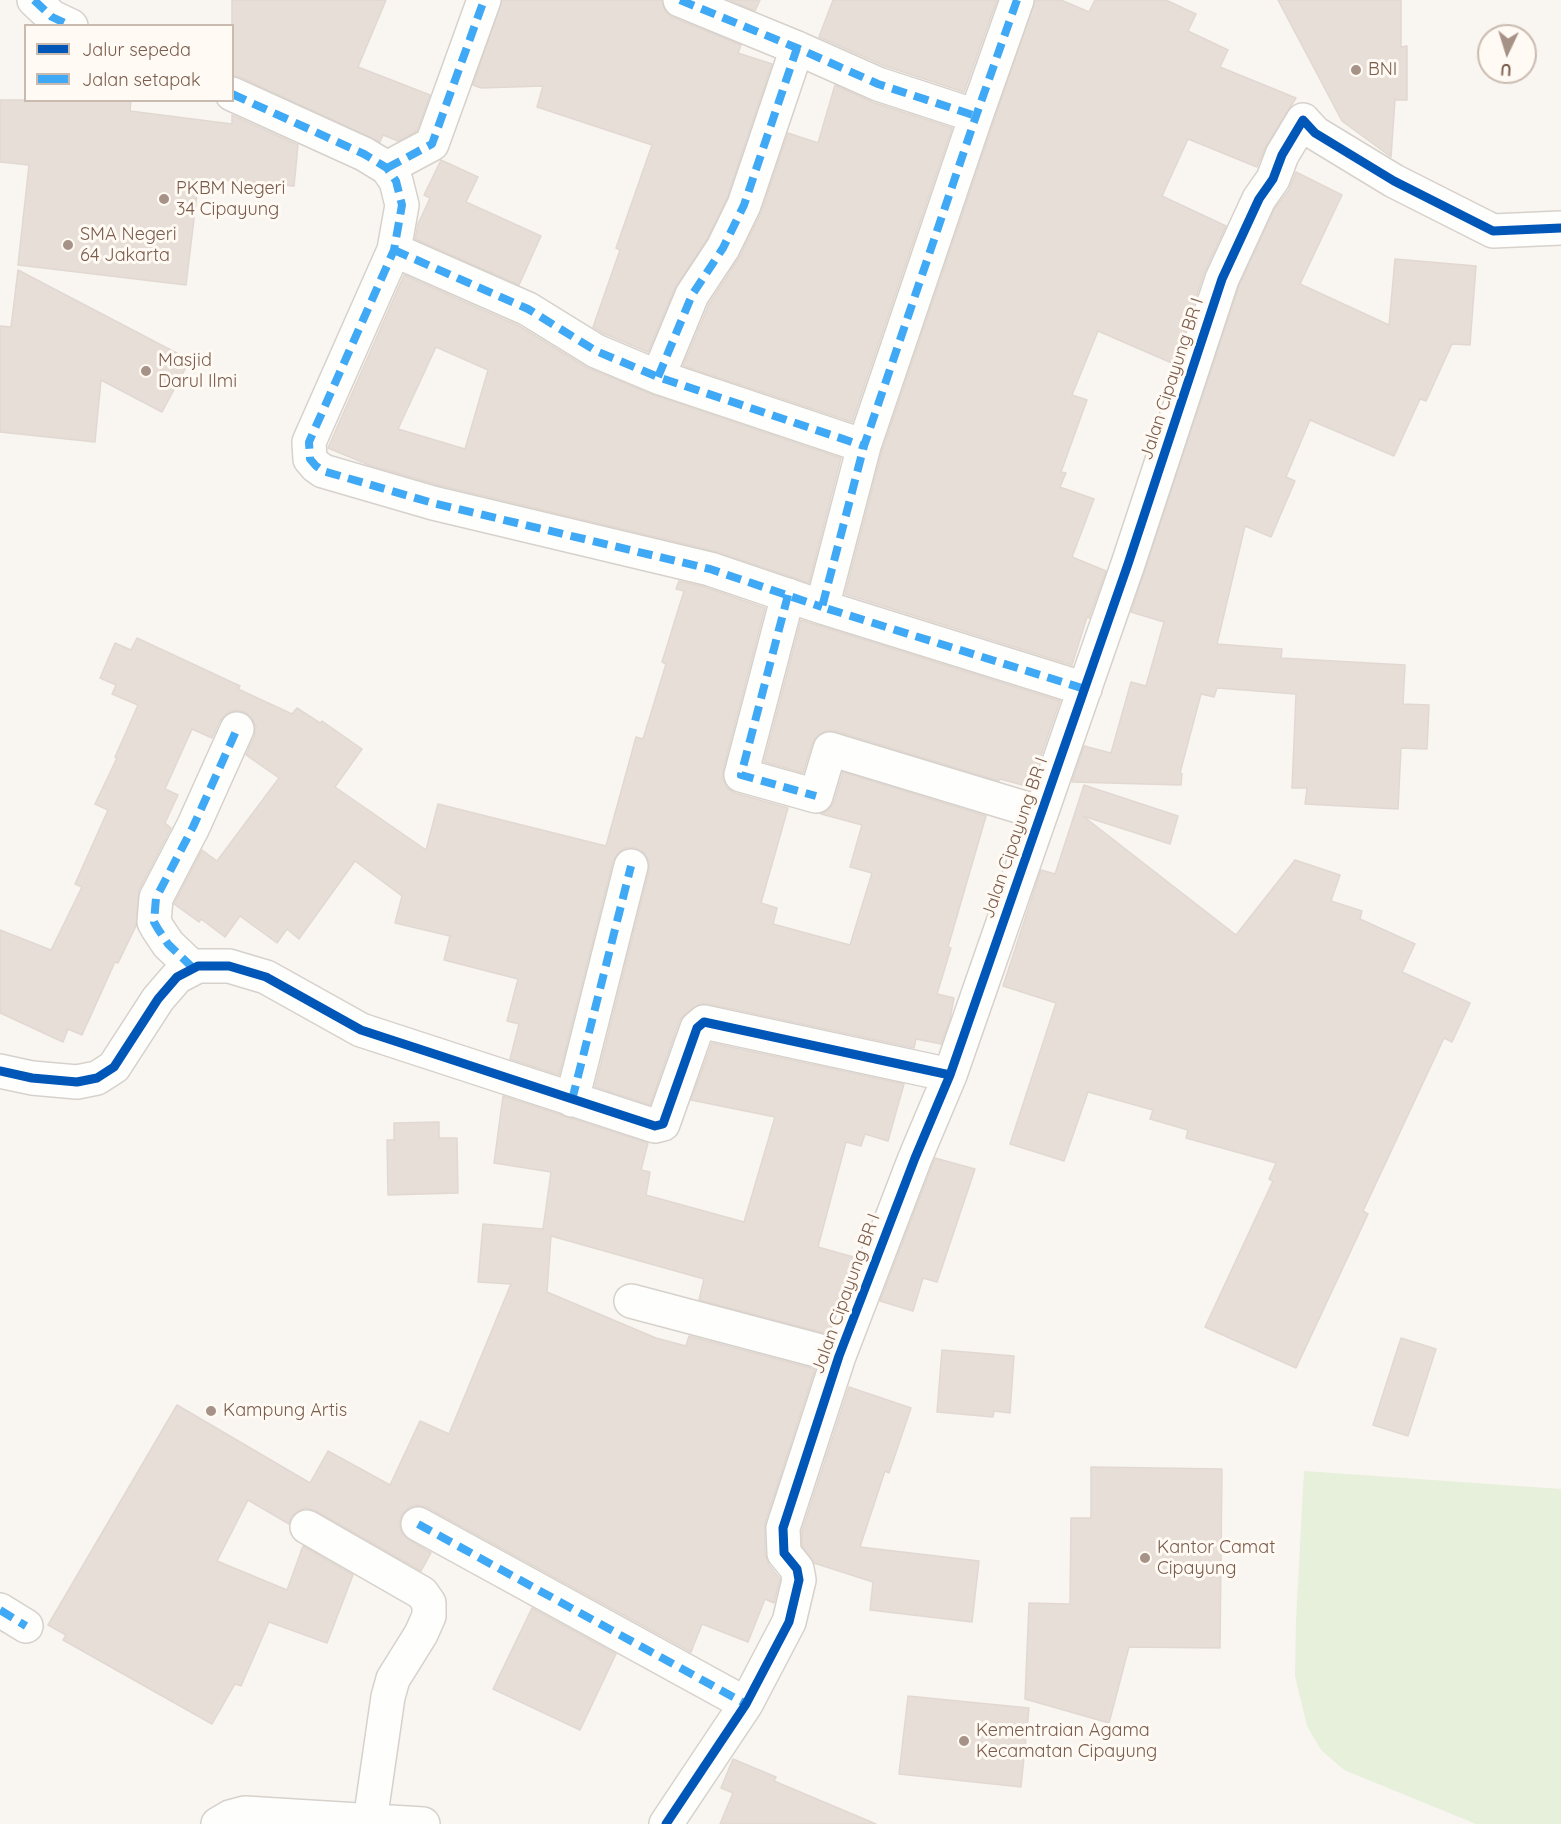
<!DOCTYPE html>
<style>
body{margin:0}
#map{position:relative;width:1561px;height:1824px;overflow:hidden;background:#f9f5f0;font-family:Quicksand,sans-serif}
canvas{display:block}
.legend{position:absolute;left:24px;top:24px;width:210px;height:78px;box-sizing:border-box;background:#fffaf3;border:2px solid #cabbb1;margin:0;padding:8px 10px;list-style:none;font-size:18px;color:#7a5c4d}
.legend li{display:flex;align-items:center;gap:12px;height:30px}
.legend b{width:30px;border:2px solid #cabbb1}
.north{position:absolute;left:1477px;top:24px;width:60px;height:60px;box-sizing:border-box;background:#fffaf3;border:2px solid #cabbb1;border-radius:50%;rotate:184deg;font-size:16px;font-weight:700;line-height:24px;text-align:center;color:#7a5c4d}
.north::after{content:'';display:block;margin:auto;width:21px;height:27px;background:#a69286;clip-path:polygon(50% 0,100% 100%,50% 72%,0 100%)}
</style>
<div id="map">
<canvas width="1561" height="1824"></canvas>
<ul class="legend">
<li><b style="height:8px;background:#0057b8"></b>Jalur sepeda</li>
<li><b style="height:8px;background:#3fa9f5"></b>Jalan setapak</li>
</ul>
<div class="north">U</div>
</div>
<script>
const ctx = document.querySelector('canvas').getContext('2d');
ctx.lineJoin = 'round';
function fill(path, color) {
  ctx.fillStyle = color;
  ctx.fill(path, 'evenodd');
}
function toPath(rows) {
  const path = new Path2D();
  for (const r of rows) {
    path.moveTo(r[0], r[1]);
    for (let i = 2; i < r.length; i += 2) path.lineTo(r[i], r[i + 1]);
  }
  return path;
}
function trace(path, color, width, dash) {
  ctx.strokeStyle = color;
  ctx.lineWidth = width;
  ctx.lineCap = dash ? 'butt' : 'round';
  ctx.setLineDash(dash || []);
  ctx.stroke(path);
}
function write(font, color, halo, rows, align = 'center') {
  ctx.font = font + ' Quicksand,sans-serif';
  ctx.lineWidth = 6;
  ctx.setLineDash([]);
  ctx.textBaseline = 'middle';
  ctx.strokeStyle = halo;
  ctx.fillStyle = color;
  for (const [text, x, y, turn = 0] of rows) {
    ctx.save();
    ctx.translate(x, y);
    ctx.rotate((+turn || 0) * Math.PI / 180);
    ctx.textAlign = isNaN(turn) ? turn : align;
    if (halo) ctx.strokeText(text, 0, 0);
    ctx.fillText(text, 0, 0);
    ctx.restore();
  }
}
const green = toPath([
 [1304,1471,1561,1489,1561,1824,1476,1824,1344,1770,1321,1750,1307,1726,1295,1676,1296,1621]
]);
const building = toPath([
 [232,0,386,0,358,67,430,95,417,131,398,141,383,135,380,142,240,77,232,76,232,0],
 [502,0,662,0,665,11,672,17,741,45,738,53,772,64,727,198,707,239,675,288,648,352,605,334,593,327,620,250,616,248,652,145,537,107,543,86,481,88,473,85,502,0],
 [729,0,760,0,755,11,729,0],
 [833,0,997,0,964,92,885,66,819,37,833,0],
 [1035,0,1061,0,1089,12,1095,0,1166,0,1196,14,1188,31,1228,50,1220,67,1296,98,1266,146,1257,167,1188,139,1162,196,1226,226,1204,273,1174,364,1098,331,1072,395,1087,400,1061,472,1066,473,1060,487,1094,499,1072,557,1106,571,1089,618,1087,617,1072,665,845,594,882,451,1035,0],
 [1278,0,1401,0,1401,47,1407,46,1407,100,1395,100,1391,157,1342,121,1278,0],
 [835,85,872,102,952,128,852,422,683,366,709,304,739,258,761,213,788,133,818,143,835,85],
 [0,100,131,100,130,111,232,124,232,115,298,145,294,186,199,178,186,285,18,265,29,165,0,162,0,100],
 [441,160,478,177,466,202,541,236,519,285,415,239,418,224,430,198,424,195,441,160],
 [1296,172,1342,195,1300,284,1389,325,1395,259,1476,266,1470,345,1452,344,1426,401,1420,399,1394,456,1310,420,1286,477,1295,481,1271,537,1245,526,1217,644,1282,649,1281,658,1405,665,1403,704,1429,705,1427,749,1401,748,1398,809,1305,804,1307,788,1292,788,1296,694,1217,688,1214,697,1201,694,1180,773,1182,774,1181,785,1072,782,1084,746,1111,753,1131,682,1146,686,1164,622,1131,612,1239,286,1275,208,1289,190,1296,172],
 [18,270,190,360,162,412,101,380,95,442,0,432,0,326,11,327,18,270],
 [404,275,519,326,586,367,651,394,841,458,809,583,714,551,438,485,369,465,328,448,404,275],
 [436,347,488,370,465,449,398,429,436,347],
 [679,581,705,587,765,608,723,770,723,779,727,788,735,793,788,808,761,903,777,908,773,924,850,945,872,873,850,867,862,825,821,814,828,810,834,802,843,772,986,816,948,947,951,948,937,994,954,998,950,1019,941,1044,916,1039,914,1048,708,1004,700,1004,685,1014,679,1022,650,1105,595,1087,649,871,649,861,644,853,635,848,625,848,618,853,613,861,559,1075,510,1059,519,1024,507,1021,518,979,444,960,450,936,395,923,402,896,355,861,299,939,287,929,277,943,240,916,225,937,201,919,199,922,174,904,202,850,217,861,279,778,246,755,254,737,256,727,252,718,245,712,236,710,226,714,220,721,212,738,192,729,165,789,178,795,165,823,171,828,139,890,136,926,118,963,115,962,82,1035,68,1029,63,1042,0,1013,0,930,51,950,82,887,75,884,108,810,95,804,117,758,115,757,138,705,112,694,116,685,100,678,115,643,131,650,137,638,240,686,238,689,292,714,297,708,320,723,322,721,362,749,335,787,426,850,438,804,606,846,636,737,643,739,666,664,662,662,684,591,676,589,679,581],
 [801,620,1060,701,1030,787,1000,779,999,781,835,731,825,731,817,736,812,744,803,773,764,762,801,620],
 [1084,785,1178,816,1170,844,1083,816,1236,935,1295,860,1340,875,1331,901,1362,911,1360,919,1415,944,1402,972,1470,1003,1452,1042,1444,1038,1363,1211,1368,1214,1296,1368,1205,1327,1273,1181,1269,1179,1276,1163,1186,1138,1188,1130,1150,1119,1153,1110,1088,1092,1064,1161,1010,1144,1056,1003,1003,986,1041,870,1055,874,1084,785],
 [712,1043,904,1084,888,1141,865,1134,861,1146,846,1142,818,1247,857,1258,844,1290,841,1289,828,1334,699,1300,704,1279,551,1236,547,1292,656,1338,686,1346,689,1336,815,1369,765,1523,765,1554,769,1565,780,1579,774,1603,765,1599,748,1642,702,1624,691,1652,426,1507,417,1505,408,1508,402,1515,399,1524,402,1533,409,1540,431,1553,421,1571,316,1511,306,1508,298,1511,291,1517,289,1524,248,1500,217,1561,287,1590,303,1546,353,1575,327,1643,269,1622,241,1686,235,1684,212,1724,63,1640,66,1635,48,1625,177,1405,310,1483,328,1451,390,1485,420,1421,449,1434,511,1284,478,1282,483,1224,543,1229,551,1172,494,1163,503,1096,648,1143,641,1170,650,1172,646,1195,744,1222,775,1117,691,1100,712,1043],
 [439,1122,439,1138,457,1138,458,1193,388,1195,387,1140,394,1140,394,1123,439,1122],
 [935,1158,975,1169,937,1282,923,1278,913,1311,880,1301,935,1158],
 [1401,1338,1436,1349,1408,1436,1373,1425,1401,1338],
 [942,1350,1014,1356,1010,1413,994,1411,993,1417,937,1412,942,1350],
 [849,1387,911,1408,889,1473,885,1471,860,1547,979,1561,972,1622,870,1610,873,1582,814,1563,802,1546,802,1531,849,1387],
 [1091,1467,1222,1469,1220,1648,1129,1647,1109,1723,1025,1699,1029,1603,1070,1604,1071,1518,1091,1518,1091,1467],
 [532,1608,616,1654,580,1730,493,1689,532,1608],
 [908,1696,1029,1708,1021,1787,899,1774,908,1696],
 [733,1759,776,1777,774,1781,876,1824,720,1824,733,1793,721,1788,733,1759]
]);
const minor = toPath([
 [34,0,52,17,71,26],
 [680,0,797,48,878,84,976,116],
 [1017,0,976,116,864,446,822,607,1085,689],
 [232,94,364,154,387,168,396,181,402,205,394,250,309,442,310,459,316,466,323,471,433,503,710,569,822,607],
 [387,168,432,144,484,0],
 [394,250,528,309,596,351,658,377,864,446],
 [658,377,692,295,723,248,744,205,797,48],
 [788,595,741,775,816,796,830,749,1041,813],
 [193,968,168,944,158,929,154,922,156,898,193,827,237,729],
 [0,1071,32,1078,77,1082,97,1078,114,1067,158,999,177,977,198,966,229,966,266,977,361,1030,655,1126,663,1124,697,1028,704,1022,950,1075],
 [572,1100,631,866],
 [631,1301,839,1356],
 [418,1524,746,1704],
 [307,1527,422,1593,429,1603,429,1616,421,1634,393,1679,388,1697,370,1821],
 [0,1610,26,1626],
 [218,1824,230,1817,245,1813,423,1824],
 [666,1824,746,1704,789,1622,799,1580,797,1569,784,1553,783,1528,839,1356,915,1158,950,1075,1128,564,1222,279,1259,199,1273,179,1282,155,1303,120,1315,133,1394,181,1493,231,1561,228]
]);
const quiet = toPath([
 [34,0,52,17,71,26],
 [680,0,797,48,878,84,976,116],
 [1017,0,976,116,864,446,822,607,1085,689],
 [232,94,364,154,387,168,396,181,402,205,394,250,309,442,310,459,316,466,323,471,433,503,710,569,822,607],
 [387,168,432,144,484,0],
 [394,250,528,309,596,351,658,377,864,446],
 [658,377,692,295,723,248,744,205,797,48],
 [788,595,741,775,816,796],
 [193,968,168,944,158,929,154,922,156,898,193,827,237,729],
 [572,1100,631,866],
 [418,1524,746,1704],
 [0,1610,26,1626]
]);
const cycleway = toPath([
 [0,1071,32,1078,77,1082,97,1078,114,1067,158,999,177,977,198,966,229,966,266,977,361,1030,655,1126,663,1124,697,1028,704,1022,950,1075],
 [666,1824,746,1704,789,1622,799,1580,797,1569,784,1553,783,1528,839,1356,915,1158,950,1075,1128,564,1222,279,1259,199,1273,179,1282,155,1303,120,1315,133,1394,181,1493,231,1561,228]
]);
const markers = [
 [1356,70,6,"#a69286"],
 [164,199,6,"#a69286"],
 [68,245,6,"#a69286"],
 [146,371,6,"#a69286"],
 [211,1411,6,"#a69286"],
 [1145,1558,6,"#a69286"],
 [964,1741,6,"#a69286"]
];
const poiNames = [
 ["BNI",1368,70],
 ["PKBM Negeri",176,189],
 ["34 Cipayung",176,210],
 ["SMA Negeri",80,235],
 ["64 Jakarta",80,256],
 ["Masjid",158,361],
 ["Darul Ilmi",158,382],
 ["Kampung Artis",223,1411],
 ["Kantor Camat",1157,1548],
 ["Cipayung",1157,1569],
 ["Kementraian Agama",976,1731],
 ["Kecamatan Cipayung",976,1752]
];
const streetNames = [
 ["Jalan Cipayung BR I",1172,379,-72],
 ["Jalan Cipayung BR I",1015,838,-71],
 ["Jalan Cipayung BR I",846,1294,-70]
];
fill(green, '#e7f0db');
fill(building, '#e6ded7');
trace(building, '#e2d8d2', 1.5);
trace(minor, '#d7d1cb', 36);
trace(minor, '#fefefd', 33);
trace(quiet, '#3fa9f5', 8, [15, 8]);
trace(cycleway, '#0057b8', 9);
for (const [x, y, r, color] of markers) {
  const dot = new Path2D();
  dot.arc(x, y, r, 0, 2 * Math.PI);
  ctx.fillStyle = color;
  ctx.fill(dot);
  trace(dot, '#fffaf3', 2);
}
write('18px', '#7a5c4d', '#fffaf3', poiNames, 'left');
write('18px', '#7a5c4d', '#fffaf3', streetNames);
</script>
